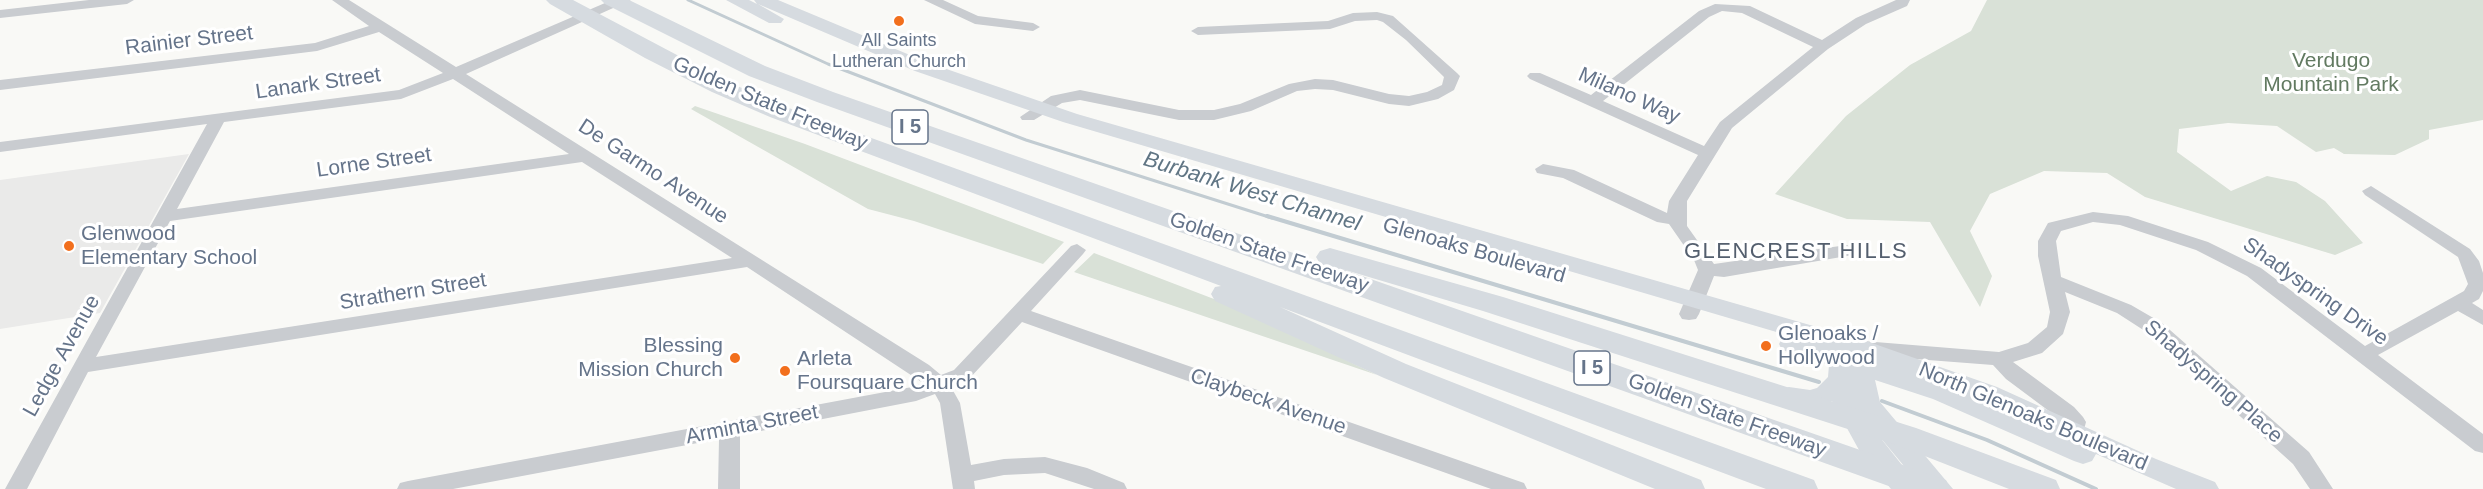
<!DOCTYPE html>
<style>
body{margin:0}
canvas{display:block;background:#f9f9f6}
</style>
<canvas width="2483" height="489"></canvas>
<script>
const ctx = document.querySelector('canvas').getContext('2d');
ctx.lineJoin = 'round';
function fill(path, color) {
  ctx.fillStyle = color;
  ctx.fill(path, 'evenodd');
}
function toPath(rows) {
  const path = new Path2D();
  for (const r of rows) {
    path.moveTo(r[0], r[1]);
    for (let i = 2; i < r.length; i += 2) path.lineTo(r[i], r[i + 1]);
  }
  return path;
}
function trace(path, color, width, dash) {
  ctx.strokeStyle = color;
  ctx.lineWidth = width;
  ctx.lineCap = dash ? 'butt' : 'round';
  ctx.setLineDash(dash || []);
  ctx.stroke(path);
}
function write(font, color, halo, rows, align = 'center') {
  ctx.font = font + ' Arial,sans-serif';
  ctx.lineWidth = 6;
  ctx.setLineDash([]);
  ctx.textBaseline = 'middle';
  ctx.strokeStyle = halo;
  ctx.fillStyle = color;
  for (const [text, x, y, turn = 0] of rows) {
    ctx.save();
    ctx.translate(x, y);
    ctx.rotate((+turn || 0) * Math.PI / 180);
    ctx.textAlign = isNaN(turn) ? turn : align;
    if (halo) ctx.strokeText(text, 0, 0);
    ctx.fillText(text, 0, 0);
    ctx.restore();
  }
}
const built = toPath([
 [189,154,100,313,0,329,0,180]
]);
const green = toPath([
 [1987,0,2483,0,2483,120,2429,130,2429,139,2395,155,2344,154,2334,148,2316,152,2277,126,2228,123,2179,129,2177,152,2231,191,2267,176,2296,182,2325,201,2363,243,2335,255,2145,197,2107,173,2044,171,1990,194,1970,231,1992,276,1980,307,1930,222,1847,219,1775,194,1846,116,1910,65,1971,31],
 [695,106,805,144,1064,242,1043,264,914,221,868,209,691,109],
 [1094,253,1240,309,1377,375,1074,272]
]);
const streamFar1 = toPath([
 [688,0,828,64,1026,140,1272,218]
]);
const stream = toPath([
 [1267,216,1819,382],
 [1882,401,1987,440,2096,489]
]);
const minor = toPath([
 [89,0,134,0,127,4,0,18,0,10,89,0],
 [332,0,349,0,456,67,612,0,631,0,466,74,929,365,941,375,954,370,1071,246,1077,244,1086,250,1083,254,1031,311,1524,483,1527,489,1491,489,1022,322,968,380,951,387,960,403,971,465,1004,459,1045,457,1087,468,1124,483,1127,489,1094,489,1045,473,1004,475,974,481,975,489,953,489,940,403,935,394,916,401,740,435,740,489,718,489,719,439,453,489,397,489,400,483,408,481,912,387,923,383,747,267,88,372,27,489,5,489,207,124,0,152,0,142,399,90,443,73,379,32,317,51,0,90,0,80,315,43,369,26,332,0],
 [453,79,569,154,177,209,224,122,401,99,453,79],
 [582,162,732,258,96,357,170,221,582,162],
 [924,0,943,0,978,16,1033,23,1040,27,1033,31,975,24,924,0],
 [1896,0,1910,0,1907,6,1866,24,1828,49,1732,128,1687,201,1687,226,1714,264,1847,245,1856,251,1853,255,1724,277,1714,276,1699,314,1696,319,1689,320,1682,319,1679,314,1698,270,1694,260,1669,224,1657,222,1563,178,1537,173,1535,169,1543,164,1574,170,1667,213,1669,201,1698,155,1530,79,1527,76,1530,73,1540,73,1591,95,1699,11,1715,4,1750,6,1822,40,1856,18,1896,0],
 [1722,11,1742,13,1813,47,1720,122,1704,146,1603,101,1709,17,1722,11],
 [1377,12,1393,16,1457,73,1460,76,1454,90,1438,99,1409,106,1389,104,1333,90,1315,89,1297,91,1251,111,1214,120,1179,120,1080,100,1062,103,1034,120,1022,120,1020,117,1051,96,1080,90,1179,110,1214,110,1240,104,1289,84,1315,79,1333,80,1389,94,1409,96,1427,92,1442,85,1444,77,1406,40,1383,22,1377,20,1355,21,1330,29,1198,35,1191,31,1198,27,1328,21,1353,13,1377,12],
 [2371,186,2470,249,2479,261,2483,273,2483,291,2479,299,2472,303,2483,310,2483,325,2458,311,2378,355,2483,434,2483,453,2475,451,2247,276,2196,250,2120,225,2093,222,2061,231,2056,241,2061,277,2131,305,2162,323,2309,452,2333,489,2310,489,2293,464,2148,333,2117,313,2065,292,2070,312,2063,334,2042,353,2013,362,2074,407,2083,417,2086,422,2080,445,2077,451,2069,453,2061,451,2058,445,2065,423,2006,379,1993,365,1863,355,1856,353,1853,348,1856,343,1863,341,1999,352,2028,343,2047,327,2050,312,2038,256,2038,241,2048,223,2093,212,2128,216,2208,242,2261,268,2365,346,2464,291,2468,284,2458,257,2365,195,2362,191,2371,186]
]);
const major = toPath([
 [726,0,749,0,757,4,754,0,778,0,929,63,1077,114,1869,342,1997,387,2156,459,2215,482,2219,489,2176,489,2096,454,2092,461,2083,464,2074,461,1933,399,1875,380,1880,402,1953,489,1923,489,1875,431,1921,489,1891,489,1859,450,1832,401,1810,408,1780,402,1776,396,1780,390,1789,387,1810,390,1817,388,1828,377,1829,365,1782,350,1779,344,1782,338,1790,336,1063,122,915,71,758,4,784,19,781,23,769,23,726,0]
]);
const highway = toPath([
 [546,0,573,0,728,82,786,107,1814,480,1818,489,1766,489,1280,307,1406,364,1701,480,1705,489,1655,489,1384,378,1215,301,1211,294,1215,287,1221,286,770,117,712,92,645,58,550,4,546,0],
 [601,0,629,0,765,66,833,92,1319,262,1316,257,1320,251,1330,248,1503,297,1916,428,2056,480,2060,489,2009,489,1894,444,1483,311,1342,269,1946,480,1950,489,1897,489,817,102,749,76,605,4,601,0]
]);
const markers = [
 [899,21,6,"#f26f1d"],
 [69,246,6,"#f26f1d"],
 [1766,346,6,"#f26f1d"],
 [735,358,6,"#f26f1d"],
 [785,371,6,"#f26f1d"]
];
const farPoinames = [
 ["All Saints",899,41],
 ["Lutheran Church",899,62]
];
const shields = [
 [910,127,36],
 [1592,368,36]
];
const shieldNames = [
 ["I 5",910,127],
 ["I 5",1592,368]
];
const streetNames = [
 ["Rainier Street",189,41,-7],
 ["Lanark Street",318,84,-8],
 ["Milano Way",1629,96,24],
 ["Golden State Freeway",770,104,23],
 ["Lorne Street",374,163,-8],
 ["De Garmo Avenue",653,172,33],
 ["Glenoaks Boulevard",1474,251,16],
 ["Golden State Freeway",1269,253,19],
 ["Strathern Street",413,292,-9],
 ["Shadyspring Drive",2315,292,35],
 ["Ledge Avenue",62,356,-61],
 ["Shadyspring Place",2213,382,41],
 ["Claybeck Avenue",1268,402,19],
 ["Golden State Freeway",1727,416,20],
 ["North Glenoaks Boulevard",2033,417,23],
 ["Arminta Street",752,425,-11]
];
const parkNames = [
 ["Verdugo",2331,61],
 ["Mountain Park",2331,85]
];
const poiNames = [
 ["Glenwood",81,234],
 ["Elementary School",81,258],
 ["Glenoaks /",1778,334],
 ["Hollywood",1778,358],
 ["Blessing",723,346,"right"],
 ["Mission Church",723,370,"right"],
 ["Arleta",797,359],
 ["Foursquare Church",797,383]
];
const waterNames = [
 ["Burbank West Channel",1252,192,17]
];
const neighbourhoodNames = [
 ["GLENCREST HILLS",1796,252]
];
fill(built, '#eaeae9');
fill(green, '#d9e1d7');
trace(streamFar1, '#c2ccd2', 3);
trace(stream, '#c2ccd2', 4);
fill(minor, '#c9ccd0');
fill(major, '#d6dbe0');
fill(highway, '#d6dbe0');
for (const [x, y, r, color] of markers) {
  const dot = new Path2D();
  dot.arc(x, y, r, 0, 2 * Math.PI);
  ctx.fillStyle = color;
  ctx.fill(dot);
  trace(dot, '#fff', 2);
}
write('18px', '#65748a', '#fff', farPoinames);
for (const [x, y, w] of shields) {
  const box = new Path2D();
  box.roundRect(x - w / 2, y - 17, w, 34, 4.5);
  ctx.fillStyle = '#fff';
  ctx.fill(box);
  trace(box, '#65748a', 1.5);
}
write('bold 20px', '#65748a', null, shieldNames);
write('21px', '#65748a', '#fff', streetNames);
write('21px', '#627a61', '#fff', parkNames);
write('21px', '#65748a', '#fff', poiNames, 'left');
write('italic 22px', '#617685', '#fff', waterNames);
ctx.letterSpacing = '1.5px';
write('22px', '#545f6e', '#fff', neighbourhoodNames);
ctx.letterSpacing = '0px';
</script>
